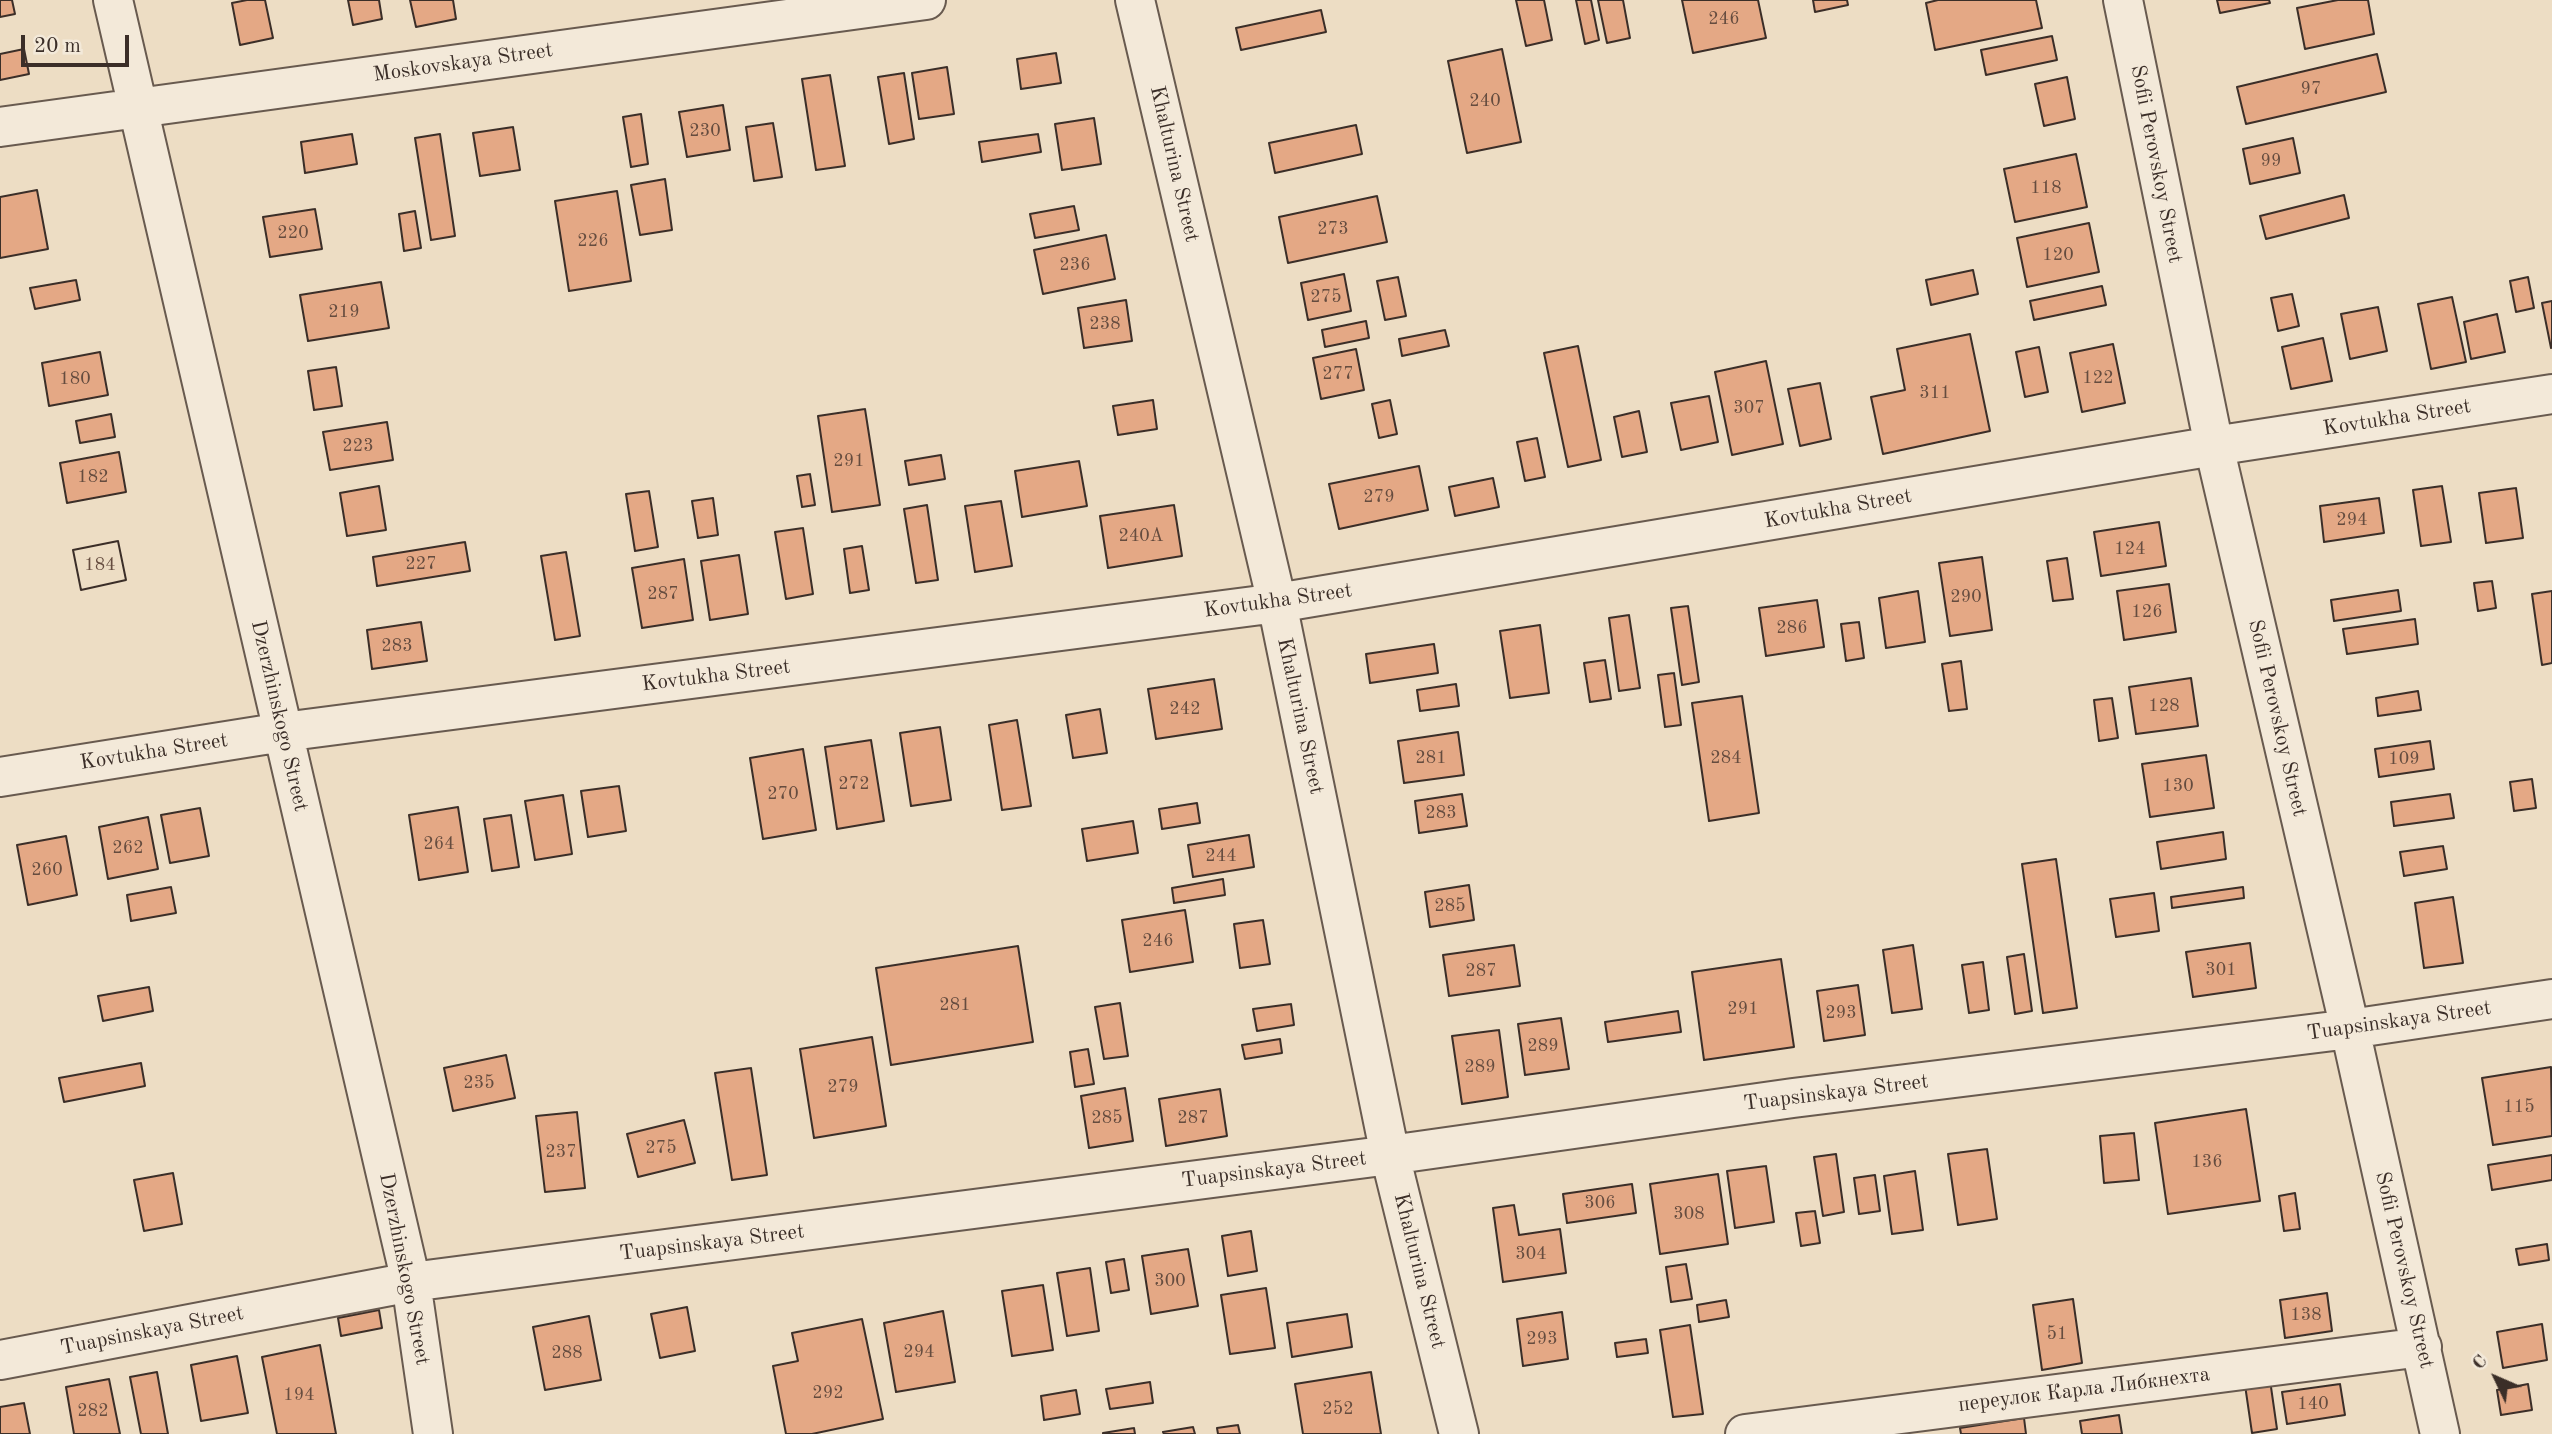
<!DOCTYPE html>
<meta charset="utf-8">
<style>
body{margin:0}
#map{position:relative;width:2552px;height:1434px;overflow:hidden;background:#edddc4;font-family:"Old Standard TT",serif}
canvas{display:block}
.north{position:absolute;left:2461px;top:1343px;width:70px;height:70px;-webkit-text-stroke:5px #f3e9d9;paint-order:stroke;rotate:314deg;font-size:19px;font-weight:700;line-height:28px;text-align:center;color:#3b2e28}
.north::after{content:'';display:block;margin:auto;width:24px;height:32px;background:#3b2e28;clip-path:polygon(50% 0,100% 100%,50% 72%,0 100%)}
.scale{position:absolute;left:21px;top:35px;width:108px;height:32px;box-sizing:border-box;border:4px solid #3b2e28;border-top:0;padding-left:9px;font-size:21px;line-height:24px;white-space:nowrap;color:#3b2e28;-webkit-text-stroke:5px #f3e9d9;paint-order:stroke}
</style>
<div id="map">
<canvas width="2552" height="1434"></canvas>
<div class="north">С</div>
<div class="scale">20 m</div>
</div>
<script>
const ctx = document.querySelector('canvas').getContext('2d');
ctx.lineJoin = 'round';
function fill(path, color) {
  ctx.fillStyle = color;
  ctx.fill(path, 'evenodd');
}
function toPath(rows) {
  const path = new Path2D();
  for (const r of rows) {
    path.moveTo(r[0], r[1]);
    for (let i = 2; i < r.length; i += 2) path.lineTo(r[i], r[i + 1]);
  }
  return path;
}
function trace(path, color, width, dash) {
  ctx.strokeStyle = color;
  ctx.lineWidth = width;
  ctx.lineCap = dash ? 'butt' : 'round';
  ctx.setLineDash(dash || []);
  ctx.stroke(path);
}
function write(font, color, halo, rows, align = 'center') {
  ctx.font = font + ' "Old Standard TT",serif';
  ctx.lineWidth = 5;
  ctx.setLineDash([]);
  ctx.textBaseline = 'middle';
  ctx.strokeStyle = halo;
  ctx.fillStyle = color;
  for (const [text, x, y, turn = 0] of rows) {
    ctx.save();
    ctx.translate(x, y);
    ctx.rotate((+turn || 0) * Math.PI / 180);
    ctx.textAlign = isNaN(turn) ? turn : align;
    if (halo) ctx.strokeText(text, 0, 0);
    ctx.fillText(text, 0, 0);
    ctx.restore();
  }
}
const building = toPath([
 [0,0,12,0,15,14,0,17,0,0],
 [247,0,265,0,273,38,240,45,232,3,247,0],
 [348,0,379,0,382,19,353,25,348,0],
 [410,0,453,0,456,19,416,27,410,0],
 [1516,0,1544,0,1552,40,1526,46,1516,0],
 [1576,0,1591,0,1599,40,1585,44,1576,0],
 [1598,0,1623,0,1630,38,1607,43,1598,0],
 [1682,0,1758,0,1766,38,1693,53,1682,0],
 [1813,0,1847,0,1848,5,1815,12,1813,0],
 [1938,0,2036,0,2042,28,1935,50,1926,3,1938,0],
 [2217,0,2269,0,2270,3,2220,13,2217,0],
 [2338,0,2368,0,2374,34,2305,49,2297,8,2338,0],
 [1321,10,1326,32,1241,50,1236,28,1321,10],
 [2052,36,2057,60,1986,75,1981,50,2052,36],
 [24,49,29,74,0,80,0,54,24,49],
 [1502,49,1521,142,1467,153,1448,61,1502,49],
 [1056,53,1061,83,1021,89,1017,59,1056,53],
 [2377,54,2386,92,2246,124,2237,87,2377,54],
 [947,67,954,114,919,119,912,73,947,67],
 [904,73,914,139,889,144,878,77,904,73],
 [830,75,845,166,816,170,802,79,830,75],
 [2067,77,2075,119,2044,126,2035,84,2067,77],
 [723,105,730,150,687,157,679,112,723,105],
 [641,114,648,164,631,167,623,117,641,114],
 [1094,118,1101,164,1062,170,1055,124,1094,118],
 [773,123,782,177,754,181,746,127,773,123],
 [1356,125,1362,154,1275,173,1269,143,1356,125],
 [513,127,520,170,480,176,473,133,513,127],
 [352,134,357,164,305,173,301,142,352,134],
 [440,134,455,236,431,240,415,138,440,134],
 [1038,134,1041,152,982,162,979,142,1038,134],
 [2293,138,2300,173,2250,184,2243,149,2293,138],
 [2076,154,2087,207,2015,222,2004,169,2076,154],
 [665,179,672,230,640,235,631,185,665,179],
 [37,190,48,249,0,258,0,197,37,190],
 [617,191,631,281,569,291,555,201,617,191],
 [2344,195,2349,218,2266,239,2260,216,2344,195],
 [1377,196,1387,242,1288,263,1279,217,1377,196],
 [1074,206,1079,230,1035,238,1030,214,1074,206],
 [315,209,322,249,270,257,263,217,315,209],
 [415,211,421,248,404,251,399,214,415,211],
 [2089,223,2099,272,2027,287,2017,238,2089,223],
 [1106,235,1115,279,1043,294,1034,250,1106,235],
 [1973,270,1978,294,1931,305,1926,280,1973,270],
 [1344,274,1351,311,1308,320,1301,283,1344,274],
 [1398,277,1406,316,1385,320,1377,281,1398,277],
 [2528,277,2534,308,2516,312,2510,281,2528,277],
 [76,280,80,300,35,309,30,288,76,280],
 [381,282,389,328,308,341,300,295,381,282],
 [2102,286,2106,305,2034,320,2030,301,2102,286],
 [2292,294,2299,326,2278,331,2271,298,2292,294],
 [2452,297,2466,362,2431,369,2418,304,2452,297],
 [1126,300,1132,341,1084,348,1078,308,1126,300],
 [2552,301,2552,347,2551,348,2542,303,2552,301],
 [2378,307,2387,351,2350,359,2341,314,2378,307],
 [2497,314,2505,352,2471,359,2464,322,2497,314],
 [1366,321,1369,338,1325,347,1322,330,1366,321],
 [1445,330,1449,346,1402,356,1399,339,1445,330],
 [1970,334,1990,431,1883,454,1871,397,1905,390,1897,349,1970,334],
 [2323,338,2332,381,2291,389,2282,347,2323,338],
 [2113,344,2125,403,2082,412,2070,353,2113,344],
 [1578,346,1601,460,1568,467,1544,353,1578,346],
 [2039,347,2048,392,2025,397,2016,352,2039,347],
 [1356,349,1364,390,1321,399,1313,358,1356,349],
 [100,352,108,395,49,406,42,363,100,352],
 [1766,361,1783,444,1732,455,1715,372,1766,361],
 [336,367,342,406,314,410,308,371,336,367],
 [1820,383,1831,439,1800,446,1788,389,1820,383],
 [1709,396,1718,442,1681,450,1671,403,1709,396],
 [1153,400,1157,429,1118,435,1113,406,1153,400],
 [1390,400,1397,434,1379,438,1372,404,1390,400],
 [865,409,880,505,832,512,818,416,865,409],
 [1639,411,1647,452,1622,457,1614,417,1639,411],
 [111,414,115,437,80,443,76,421,111,414],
 [387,422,393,460,330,470,323,432,387,422],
 [1537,438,1545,477,1525,481,1517,442,1537,438],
 [119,452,126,492,67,503,60,463,119,452],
 [941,455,945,479,909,485,905,461,941,455],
 [1079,461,1087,506,1022,517,1015,471,1079,461],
 [1419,466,1428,510,1339,529,1329,484,1419,466],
 [810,474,815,505,802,507,797,476,810,474],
 [1493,478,1499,507,1455,516,1449,487,1493,478],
 [379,486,386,530,347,536,340,493,379,486],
 [2442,486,2451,542,2421,546,2413,490,2442,486],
 [2516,488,2523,538,2486,543,2479,493,2516,488],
 [649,491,658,547,635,551,626,494,649,491],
 [713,498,718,535,698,538,692,501,713,498],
 [2379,498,2384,533,2324,542,2320,506,2379,498],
 [1001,501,1012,566,975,572,965,506,1001,501],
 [927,505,938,580,916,583,904,509,927,505],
 [1174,505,1182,556,1108,568,1100,516,1174,505],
 [2159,522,2166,566,2101,576,2094,532,2159,522],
 [803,528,813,594,786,599,775,532,803,528],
 [118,541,126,580,81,590,73,550,118,541],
 [118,541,126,580,81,590,73,550,118,541],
 [465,542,470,571,377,586,373,557,465,542],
 [862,546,869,590,850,593,844,549,862,546],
 [566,552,580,636,555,640,541,556,566,552],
 [739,555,748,614,710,620,701,561,739,555],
 [1982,557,1992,630,1950,636,1939,563,1982,557],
 [2067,558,2073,599,2053,601,2047,561,2067,558],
 [684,559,693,620,642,628,632,568,684,559],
 [2492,581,2496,608,2478,611,2474,583,2492,581],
 [2169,584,2176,632,2124,640,2117,591,2169,584],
 [2398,590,2401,611,2334,621,2331,600,2398,590],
 [1918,591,1925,642,1886,648,1879,598,1918,591],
 [2552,591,2552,663,2542,665,2532,594,2552,591],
 [1817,600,1824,647,1766,656,1759,608,1817,600],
 [1688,606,1699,682,1682,685,1671,608,1688,606],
 [1629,615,1640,688,1619,691,1609,618,1629,615],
 [2415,619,2418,644,2347,654,2343,629,2415,619],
 [421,622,427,661,372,669,367,630,421,622],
 [1859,622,1864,658,1846,661,1841,624,1859,622],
 [1540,625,1549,693,1510,698,1500,631,1540,625],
 [1434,644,1438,673,1370,683,1366,654,1434,644],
 [1605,660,1611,699,1590,702,1584,663,1605,660],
 [1961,661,1967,709,1949,711,1942,664,1961,661],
 [1674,673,1681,725,1665,727,1658,675,1674,673],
 [2191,678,2198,726,2136,734,2129,687,2191,678],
 [1214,679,1222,729,1156,739,1148,689,1214,679],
 [1456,684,1459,706,1420,711,1417,690,1456,684],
 [2418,691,2421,710,2378,716,2376,698,2418,691],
 [1742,696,1759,813,1709,821,1692,703,1742,696],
 [2112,698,2118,738,2099,741,2094,700,2112,698],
 [1100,709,1107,753,1073,758,1066,715,1100,709],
 [1017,720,1031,806,1002,810,989,725,1017,720],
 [940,727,951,800,911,806,900,733,940,727],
 [1458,732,1464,775,1404,783,1398,741,1458,732],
 [871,740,884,821,837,829,825,747,871,740],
 [2430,741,2434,769,2379,777,2375,749,2430,741],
 [803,749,816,830,763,839,750,758,803,749],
 [2206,755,2214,808,2150,817,2142,764,2206,755],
 [2532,779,2536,808,2514,811,2510,782,2532,779],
 [619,786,626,831,588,837,581,791,619,786],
 [1462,794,1467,826,1419,833,1415,801,1462,794],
 [2450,794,2454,818,2394,826,2391,802,2450,794],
 [563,795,572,854,535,860,525,801,563,795],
 [1197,803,1200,823,1162,829,1159,809,1197,803],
 [458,807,468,872,419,880,409,815,458,807],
 [200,808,209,856,170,863,161,815,200,808],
 [511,815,519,867,492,871,484,819,511,815],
 [148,817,158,869,108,879,99,827,148,817],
 [1133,821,1138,853,1087,861,1082,829,1133,821],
 [2223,832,2226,859,2161,869,2157,842,2223,832],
 [1249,835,1254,867,1193,877,1188,845,1249,835],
 [66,836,77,895,28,905,17,845,66,836],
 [2443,846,2447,869,2404,876,2400,852,2443,846],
 [2056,859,2077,1008,2043,1013,2022,864,2056,859],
 [1223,879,1225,895,1174,903,1172,888,1223,879],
 [1469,885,1474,920,1430,927,1425,892,1469,885],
 [171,887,176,913,131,921,127,895,171,887],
 [2243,887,2244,898,2172,908,2171,897,2243,887],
 [2154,893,2159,931,2116,937,2110,899,2154,893],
 [2453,897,2463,963,2424,968,2415,903,2453,897],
 [1185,910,1193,962,1130,972,1122,920,1185,910],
 [1263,920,1270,964,1240,968,1234,924,1263,920],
 [2250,943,2256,988,2193,997,2186,952,2250,943],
 [1514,945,1520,986,1449,996,1443,955,1514,945],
 [1913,945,1922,1009,1892,1013,1883,950,1913,945],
 [1018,946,1033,1042,891,1065,876,968,1018,946],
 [2024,954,2032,1011,2015,1014,2007,957,2024,954],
 [1781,959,1794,1047,1704,1060,1692,972,1781,959],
 [1983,962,1989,1010,1969,1013,1962,965,1983,962],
 [1858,985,1865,1035,1824,1041,1817,991,1858,985],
 [149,987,153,1011,103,1021,98,996,149,987],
 [1120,1003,1128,1056,1104,1059,1095,1007,1120,1003],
 [1291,1004,1294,1025,1257,1031,1253,1009,1291,1004],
 [1678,1011,1681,1032,1608,1042,1605,1022,1678,1011],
 [1561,1018,1569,1069,1525,1075,1518,1024,1561,1018],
 [1499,1030,1508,1097,1462,1104,1452,1036,1499,1030],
 [872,1037,886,1126,814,1138,800,1049,872,1037],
 [1280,1039,1282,1053,1245,1059,1242,1045,1280,1039],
 [1088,1049,1094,1084,1075,1087,1070,1052,1088,1049],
 [506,1055,515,1098,453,1111,444,1068,506,1055],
 [141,1063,145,1086,64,1102,59,1078,141,1063],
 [2551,1067,2552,1136,2493,1145,2482,1078,2551,1067],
 [751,1068,767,1175,732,1180,715,1073,751,1068],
 [1125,1088,1133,1141,1089,1148,1081,1096,1125,1088],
 [1220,1089,1227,1136,1166,1146,1159,1099,1220,1089],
 [2246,1109,2260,1201,2168,1214,2155,1123,2246,1109],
 [577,1112,585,1188,545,1192,536,1116,577,1112],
 [684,1120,695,1163,638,1177,627,1134,684,1120],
 [2134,1133,2139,1180,2104,1183,2100,1136,2134,1133],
 [1987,1149,1997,1219,1958,1225,1948,1154,1987,1149],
 [1836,1154,1844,1212,1823,1216,1814,1157,1836,1154],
 [2552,1155,2552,1180,2492,1190,2488,1165,2552,1155],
 [1766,1166,1774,1222,1735,1228,1727,1171,1766,1166],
 [1915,1171,1923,1230,1892,1234,1884,1176,1915,1171],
 [173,1173,182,1224,144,1231,134,1180,173,1173],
 [1718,1174,1728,1244,1660,1254,1650,1184,1718,1174],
 [1875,1175,1880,1211,1859,1214,1854,1178,1875,1175],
 [1632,1184,1636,1213,1567,1223,1563,1194,1632,1184],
 [2295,1193,2300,1229,2284,1231,2279,1196,2295,1193],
 [1514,1205,1519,1235,1560,1229,1566,1273,1503,1282,1493,1208,1514,1205],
 [1815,1211,1820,1243,1801,1246,1796,1213,1815,1211],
 [1251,1231,1257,1271,1228,1276,1222,1236,1251,1231],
 [2547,1244,2549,1260,2519,1265,2516,1249,2547,1244],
 [1188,1249,1198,1306,1151,1314,1142,1256,1188,1249],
 [1124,1259,1129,1290,1111,1293,1106,1262,1124,1259],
 [1686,1264,1692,1299,1671,1302,1666,1267,1686,1264],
 [1090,1268,1099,1331,1067,1336,1057,1273,1090,1268],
 [1043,1285,1053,1350,1012,1356,1002,1291,1043,1285],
 [1266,1288,1275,1348,1230,1354,1221,1295,1266,1288],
 [2327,1293,2332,1331,2285,1338,2280,1300,2327,1293],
 [2073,1299,2082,1363,2042,1370,2033,1305,2073,1299],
 [1726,1300,1729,1317,1699,1322,1697,1305,1726,1300],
 [687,1307,695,1351,660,1358,651,1314,687,1307],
 [379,1310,382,1328,341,1336,338,1318,379,1310],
 [943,1311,955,1382,896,1392,884,1323,943,1311],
 [1562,1312,1568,1359,1523,1366,1517,1319,1562,1312],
 [1347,1314,1352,1347,1292,1357,1287,1323,1347,1314],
 [589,1316,601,1380,545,1390,533,1327,589,1316],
 [862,1319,883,1419,812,1434,786,1434,773,1366,798,1361,792,1333,862,1319],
 [2542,1324,2547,1360,2503,1368,2497,1332,2542,1324],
 [1690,1325,1703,1414,1673,1417,1660,1330,1690,1325],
 [1646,1339,1648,1353,1617,1357,1615,1343,1646,1339],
 [320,1345,336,1434,277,1434,262,1357,320,1345],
 [237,1356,248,1413,201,1421,191,1365,237,1356],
 [157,1372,168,1434,141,1434,130,1377,157,1372],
 [1371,1372,1381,1434,1303,1434,1295,1384,1371,1372],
 [109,1379,120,1434,74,1434,66,1387,109,1379],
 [2270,1380,2277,1429,2252,1433,2245,1385,2270,1380],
 [1150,1382,1153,1403,1110,1409,1106,1389,1150,1382],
 [2340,1384,2345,1415,2287,1424,2282,1392,2340,1384],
 [2528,1384,2532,1410,2501,1415,2497,1390,2528,1384],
 [1076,1390,1080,1414,1044,1420,1041,1396,1076,1390],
 [24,1403,30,1434,0,1434,0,1407,24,1403],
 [2119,1415,2122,1434,2082,1434,2080,1421,2119,1415],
 [2024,1418,2026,1434,1961,1434,1960,1428,2024,1418],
 [1238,1425,1240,1434,1218,1434,1217,1428,1238,1425],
 [1193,1427,1195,1434,1164,1434,1163,1432,1193,1427],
 [1134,1428,1135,1434,1103,1434,1103,1433,1134,1428]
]);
const minor = toPath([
 [113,0,411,1282,433,1434],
 [1135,0,1277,603,1390,1155,1459,1434],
 [2123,0,2214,446,2350,1029,2440,1434],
 [0,127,926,0],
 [0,777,283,732,1277,603,2214,446,2552,394],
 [0,1360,411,1282,1390,1155,1793,1098,2350,1029,2552,999],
 [1745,1434,2422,1347]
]);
const numberNames = [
 ["246",1724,19],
 ["97",2311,89],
 ["240",1485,101],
 ["230",705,131],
 ["99",2271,161],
 ["118",2046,188],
 ["273",1333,229],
 ["220",293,233],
 ["226",593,241],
 ["120",2058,255],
 ["236",1075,265],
 ["275",1326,297],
 ["219",344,312],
 ["238",1105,324],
 ["277",1338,374],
 ["122",2098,378],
 ["180",75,379],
 ["311",1935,393],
 ["307",1749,408],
 ["223",358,446],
 ["291",849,461],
 ["182",93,477],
 ["279",1379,497],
 ["294",2352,520],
 ["240А",1141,536],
 ["124",2130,549],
 ["227",421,564],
 ["184",100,565],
 ["287",663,594],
 ["290",1966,597],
 ["126",2147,612],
 ["286",1792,628],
 ["283",397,646],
 ["128",2164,706],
 ["242",1185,709],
 ["281",1431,758],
 ["284",1726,758],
 ["109",2404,759],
 ["272",854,784],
 ["130",2178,786],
 ["270",783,794],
 ["283",1441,813],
 ["264",439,844],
 ["262",128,848],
 ["244",1221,856],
 ["260",47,870],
 ["285",1450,906],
 ["246",1158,941],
 ["301",2221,970],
 ["287",1481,971],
 ["281",955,1005],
 ["291",1743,1009],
 ["293",1841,1013],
 ["289",1543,1046],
 ["289",1480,1067],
 ["235",479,1083],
 ["279",843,1087],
 ["115",2519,1107],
 ["285",1107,1118],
 ["287",1193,1118],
 ["275",661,1148],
 ["237",561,1152],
 ["136",2207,1162],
 ["306",1600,1203],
 ["308",1689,1214],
 ["304",1531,1254],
 ["300",1170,1281],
 ["138",2306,1315],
 ["51",2057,1334],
 ["293",1542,1339],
 ["294",919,1352],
 ["288",567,1353],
 ["292",828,1393],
 ["194",299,1395],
 ["140",2313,1404],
 ["252",1338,1409],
 ["282",93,1411]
];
const streetNames = [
 ["Moskovskaya Street",463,63,-8],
 ["Khalturina Street",1174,164,77],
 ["Sofii Perovskoy Street",2156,164,79],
 ["Kovtukha Street",2397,418,-9],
 ["Kovtukha Street",1838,509,-10],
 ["Kovtukha Street",1278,601,-8],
 ["Kovtukha Street",716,676,-7],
 ["Dzerzhinskogo Street",279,716,77],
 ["Khalturina Street",1300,716,78],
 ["Sofii Perovskoy Street",2277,718,77],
 ["Kovtukha Street",154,752,-9],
 ["Tuapsinskaya Street",2399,1021,-8],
 ["Tuapsinskaya Street",1836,1093,-7],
 ["Tuapsinskaya Street",1274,1170,-7],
 ["Tuapsinskaya Street",712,1243,-7],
 ["Dzerzhinskogo Street",404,1269,79],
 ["Sofii Perovskoy Street",2404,1270,77],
 ["Khalturina Street",1419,1271,76],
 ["Tuapsinskaya Street",152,1331,-11],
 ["переулок Карла Либкнехта",2084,1390,-7]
];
fill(building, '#e4a885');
trace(building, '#3b2e28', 2);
trace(minor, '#685a4f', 42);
trace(minor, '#f3e9d9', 38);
write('18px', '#654c3f', null, numberNames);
write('21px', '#3b2e28', '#f3e9d9', streetNames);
</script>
